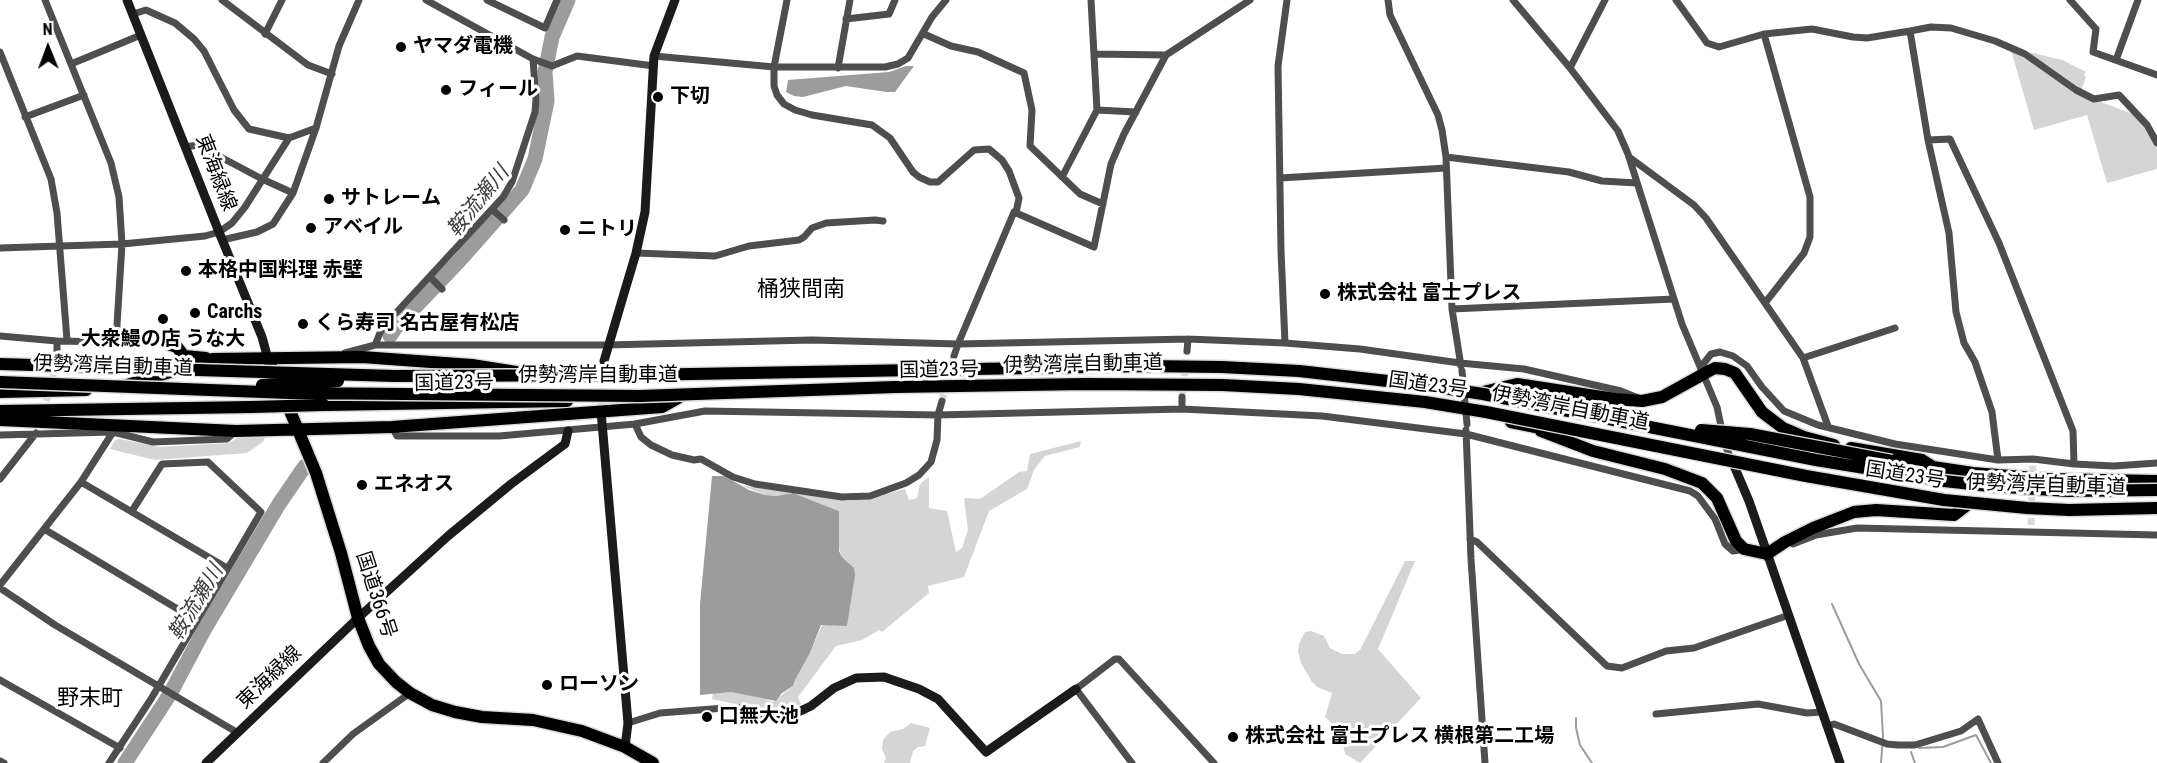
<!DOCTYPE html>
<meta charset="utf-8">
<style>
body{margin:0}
#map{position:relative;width:2157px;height:763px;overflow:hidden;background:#fff;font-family:"Roboto Condensed",sans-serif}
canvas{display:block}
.north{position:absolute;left:18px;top:18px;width:60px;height:60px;-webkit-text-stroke:4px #fff;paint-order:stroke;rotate:359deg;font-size:16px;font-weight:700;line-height:24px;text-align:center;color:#000}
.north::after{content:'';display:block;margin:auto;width:21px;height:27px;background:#000;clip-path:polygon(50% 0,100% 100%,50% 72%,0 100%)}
</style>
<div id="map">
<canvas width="2157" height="763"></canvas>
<div class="north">N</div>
</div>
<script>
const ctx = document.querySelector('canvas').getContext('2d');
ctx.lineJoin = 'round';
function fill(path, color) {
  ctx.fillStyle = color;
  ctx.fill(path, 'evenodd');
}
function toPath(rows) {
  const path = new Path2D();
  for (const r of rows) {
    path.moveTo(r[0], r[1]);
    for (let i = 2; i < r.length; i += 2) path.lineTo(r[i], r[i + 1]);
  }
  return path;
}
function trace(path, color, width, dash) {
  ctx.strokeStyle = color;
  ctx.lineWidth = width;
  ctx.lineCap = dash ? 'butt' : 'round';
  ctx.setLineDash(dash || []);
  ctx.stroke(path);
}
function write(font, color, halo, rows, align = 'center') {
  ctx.font = font + ' "Roboto Condensed","Noto Sans JP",sans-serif';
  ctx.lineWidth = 6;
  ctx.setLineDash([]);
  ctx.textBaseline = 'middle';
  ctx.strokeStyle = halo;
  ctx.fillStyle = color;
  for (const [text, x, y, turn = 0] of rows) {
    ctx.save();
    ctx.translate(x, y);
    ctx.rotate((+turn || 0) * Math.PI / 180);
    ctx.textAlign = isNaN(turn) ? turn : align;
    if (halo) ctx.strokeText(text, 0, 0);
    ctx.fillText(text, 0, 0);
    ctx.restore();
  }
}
const green = toPath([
 [2011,50,2098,101,2136,115,2157,149,2157,169,2107,183,2087,115,2034,130],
 [2029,52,2062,60,2086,72,2084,75,2086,77,2081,90,2026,53],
 [241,436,265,436,264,441,247,453,155,460,110,449,115,440,120,439,160,447,229,443],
 [1081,441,1080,447,1045,456,1034,470,1027,489,989,511,964,577,928,586,929,593,882,632,879,630,862,640,836,646,798,697,801,704,786,710,769,711,712,699,713,693,731,692,763,698,773,702,793,686,795,680,810,653,849,563,842,557,838,545,839,511,793,493,776,496,765,495,740,485,849,501,874,497,905,489,909,500,917,498,920,484,929,477,929,508,947,511,956,552,962,548,968,530,964,498,980,499,1019,472,1027,471,1030,454],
 [1405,561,1415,561,1378,649,1421,698,1360,763,1345,754,1340,731,1325,717,1332,693,1317,687,1312,682,1301,663,1298,651,1299,644,1305,632,1311,631,1324,636,1330,648,1342,654,1355,654,1360,650],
 [911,723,930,728,925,746,918,747,913,751,910,763,884,763,886,758,882,749,883,740,890,732,903,729]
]);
const water = toPath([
 [906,66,914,66,895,92,886,92,846,86,803,97,794,96,786,92,788,80,889,72],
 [712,476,724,476,749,490,765,495,776,496,793,493,839,511,839,551,842,557,854,568,855,575,847,626,821,625,810,653,795,680,793,686,782,693,776,701,731,692,700,695,700,604]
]);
const stream = toPath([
 [1832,604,1859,664,1881,701,1883,736,1881,763],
 [1576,718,1576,728,1580,745,1592,763],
 [1919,748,1943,747,1976,735,1991,763],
 [1911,752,1915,763]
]);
const river = toPath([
 [390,336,396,327,460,260,522,190,535,159,547,101,545,72,552,37,568,0],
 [125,763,170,694,204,630,279,504,305,466]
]);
const streetTunnel = toPath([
 [1182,397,1187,351],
 [942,401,954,356],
 [43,411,51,387,57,354],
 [2031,525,2033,463]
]);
const secondaryTunnel = toPath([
 [601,411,604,361]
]);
const street = toPath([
 [45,0,111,163,119,197,122,244,116,341],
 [222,0,308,65,332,74],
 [426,0,533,59,552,66,577,56,654,66],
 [487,0,545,28,557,0],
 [787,0,774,67,774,86,777,95,784,104,795,110,812,115,872,125,890,138,913,172,919,177,930,182,938,182,974,150,989,149,1002,160,1009,171,1019,198,1016,213],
 [1388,0,1390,15,1438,115,1442,130,1446,157,1452,309,1461,366],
 [1513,0,1570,68,1618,131,1628,154,1682,324,1717,407,1725,445,1732,461],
 [1676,0,1707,43,1719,47,1764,34,1812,29,1853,37,1867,38,1910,31,1928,140,1949,233,1956,312,1964,343,1975,362,1992,412,1998,460],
 [2070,0,2096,29,2093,52,2157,75],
 [133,14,146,10,175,23,194,39,204,51,234,110,249,129,289,138,316,128],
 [846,19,889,14,895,0],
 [1910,31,1931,27,1951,28,1995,41,2025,54,2076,90,2094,99,2119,95,2147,125,2157,143],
 [265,34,282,0],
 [924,34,951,46,978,52,1024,73,1032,110,1030,146,1080,194,1103,204],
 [1764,34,1810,197,1810,237,1804,253,1765,303],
 [0,52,51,179,57,213,67,340],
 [1094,54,1166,55],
 [654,56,774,67,885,67,898,64,908,58,932,17,946,0],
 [2116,60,2138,0],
 [71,64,141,35],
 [838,68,850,0],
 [1570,68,1605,0],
 [1097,110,1136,112],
 [25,117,84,95],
 [1928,140,1950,139,1999,243,2073,431,2074,464],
 [185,147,198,145,262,179,293,193],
 [1446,157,1569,172,1602,181,1637,183],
 [1629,157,1694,205,1706,218,1803,358,1828,426],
 [1062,177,1097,110,1091,0],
 [1280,178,1446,168],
 [495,212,504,220],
 [222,240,257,232,273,224,293,193,316,128,339,46,359,0],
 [0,248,122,244,205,236,219,232,232,223,245,207,289,138],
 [636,253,715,256,749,246,799,240,804,237,812,228,826,223,875,220,883,221],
 [433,280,442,289],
 [1452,309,1674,299],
 [0,336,57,341,165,343],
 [1285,343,1281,251,1278,66,1287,0],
 [375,345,382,328,503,197,512,182,535,112,536,100,533,59],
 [1187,351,1188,339],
 [345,353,375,345,607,345,812,340,958,344,1188,339,1285,343,1360,349,1460,363,1524,369,1621,391,1638,398],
 [57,354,57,341],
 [954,356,958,344,1014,212,1094,247,1111,164,1124,134,1166,55,1250,0],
 [1803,358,1895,328],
 [1703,372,1704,363,1711,354,1720,352,1733,356,1747,366,1762,387,1784,411,1818,425,1895,444,1998,460,2033,459,2074,464,2114,466,2157,463],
 [1182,409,1182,397],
 [635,424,641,437,651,445,672,455,694,460,701,459,733,477,755,484,842,497,870,496,906,483,919,475,931,462,937,440,938,415,942,401],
 [392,427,397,436,499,436,635,424,705,411,938,415,1182,409,1322,416,1466,434,1690,491,1698,496,1715,519,1725,544,1733,551,1744,549],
 [1466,430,1471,559,1485,763],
 [0,435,113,432,153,442,227,439,236,431],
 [0,479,36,433],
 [81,482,227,568],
 [44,529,196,620],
 [1470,539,1477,542,1607,666,1622,668,1666,651,1694,648,1789,615],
 [1793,544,1816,535,1857,528,2157,535],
 [0,585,81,482,113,432],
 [0,588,55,625,238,733],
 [0,680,120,748],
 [1656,714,1758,704,1807,713,1822,712],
 [628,723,660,713,725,708,739,709],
 [1827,726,1834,724,1887,744,1898,745,1915,745,1961,731,1978,719,1998,763],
 [0,761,4,763],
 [109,763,151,699,261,512,208,462,162,464,132,511],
 [323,763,353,734,410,693],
 [1132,763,1076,689,1115,659,1119,659,1214,763]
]);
const secondary = toPath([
 [127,0,219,232,262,337,268,359],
 [604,361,636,253,645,212,654,56,675,0],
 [601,411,628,723,625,747],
 [1732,461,1749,501,1840,763],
 [739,709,773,717,794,714,811,706,834,688,856,678,884,677,919,689,938,699,986,752,1076,689],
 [206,763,358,618,448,536,511,484,565,444,568,431]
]);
const highway = toPath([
 [165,343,177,347,184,356,206,358],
 [268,359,277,380],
 [124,386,213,359,362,357,472,365,516,372],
 [0,392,86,390],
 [1483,392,1517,384,1615,399,1642,401,1662,397,1709,371,1715,368,1725,369,1735,373,1762,412,1783,428,1804,437,1834,445],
 [285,399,316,473,341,553,358,618,369,646,379,664,396,682,410,693,432,705,455,712,482,717,533,720,582,731,625,747,653,763],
 [324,405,567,401],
 [0,411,251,407],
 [0,420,236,431,392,427,662,407,678,398],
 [1511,422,1550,430],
 [1541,431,1593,451,1665,469,1702,483,1717,498,1736,541,1744,549,1767,554,1785,542,1813,528,1854,512,1876,510,1954,515,1967,505],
 [1851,448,1922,460,1933,467],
 [1926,466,1973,473,2047,479,2157,481]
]);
const streetBridge = toPath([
 [1462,371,1467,424]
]);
const highwayBridge = toPath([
 [0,364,394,376,635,375,1144,366,1222,367,1299,371,1423,385,1483,394,1816,460,1944,481,1990,486,2068,491,2157,490],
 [0,382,289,393,640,396,895,387,1086,384,1222,385,1299,389,1425,402,1486,412,1806,476,1944,500,2027,508,2069,510,2157,508],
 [262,385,338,381],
 [251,407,324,405],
 [1701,430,1750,434,1892,461]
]);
const markers = [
 [401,47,6,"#000"],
 [446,90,6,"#000"],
 [658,97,6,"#000"],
 [329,199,6,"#000"],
 [311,228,6,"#000"],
 [565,230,6,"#000"],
 [186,271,6,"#000"],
 [1325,294,6,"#000"],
 [195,313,6,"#000"],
 [163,319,6,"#000"],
 [303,324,6,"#000"],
 [362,485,6,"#000"],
 [547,685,6,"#000"],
 [707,717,6,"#000"],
 [1233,737,6,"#000"]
];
const poiNames = [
 ["ヤマダ電機",413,47],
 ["フィール",458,90],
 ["下切",670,97],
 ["サトレーム",341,199],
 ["アベイル",323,228],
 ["ニトリ",577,230],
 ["本格中国料理 赤壁",198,271],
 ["株式会社 富士プレス",1337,294],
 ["Carchs",207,313],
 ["くら寿司 名古屋有松店",315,324],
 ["大衆鰻の店 うな大",163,340,"center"],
 ["エネオス",374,485],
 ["ローソン",559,685],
 ["口無大池",719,717],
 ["株式会社 富士プレス 横根第二工場",1245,737]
];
const streetNames = [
 ["東海緑線",215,173,69],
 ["伊勢湾岸自動車道",1083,365,-1],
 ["伊勢湾岸自動車道",113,367,2],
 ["国道23号",939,371,-1],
 ["伊勢湾岸自動車道",598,376],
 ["国道23号",454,384,-1],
 ["国道23号",1428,386,8],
 ["伊勢湾岸自動車道",1570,409,11],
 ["国道23号",1905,476,9],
 ["伊勢湾岸自動車道",2046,486,2],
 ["国道366号",375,595,72],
 ["東海緑線",270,678,-44]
];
const waterNames = [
 ["鞍流瀬川",479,202,-51],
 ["鞍流瀬川",197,603,-59]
];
const quarterNames = [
 ["桶狭間南",801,290],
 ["野末町",90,699]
];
fill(green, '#d5d5d5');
fill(water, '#9c9c9c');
trace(stream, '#9c9c9c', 2);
trace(river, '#9c9c9c', 15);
trace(streetTunnel, '#d9d9d9', 7, [7, 3.5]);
trace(secondaryTunnel, '#d9d9d9', 9, [9, 4.5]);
trace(highway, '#dbdbdb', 15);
trace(street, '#4e4e4e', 7);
trace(secondary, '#1b1b1b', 9);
trace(highway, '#000', 12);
trace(highwayBridge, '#dbdbdb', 15, []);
trace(streetBridge, '#4e4e4e', 7);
trace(highwayBridge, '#000', 12);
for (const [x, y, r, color] of markers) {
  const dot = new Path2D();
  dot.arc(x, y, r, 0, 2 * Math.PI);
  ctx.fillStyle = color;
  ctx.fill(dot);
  trace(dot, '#fff', 2);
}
write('bold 20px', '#000', '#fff', poiNames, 'left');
write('20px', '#000', '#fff', streetNames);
write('italic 21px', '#3d3d3d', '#fff', waterNames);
write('22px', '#000', '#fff', quarterNames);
</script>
